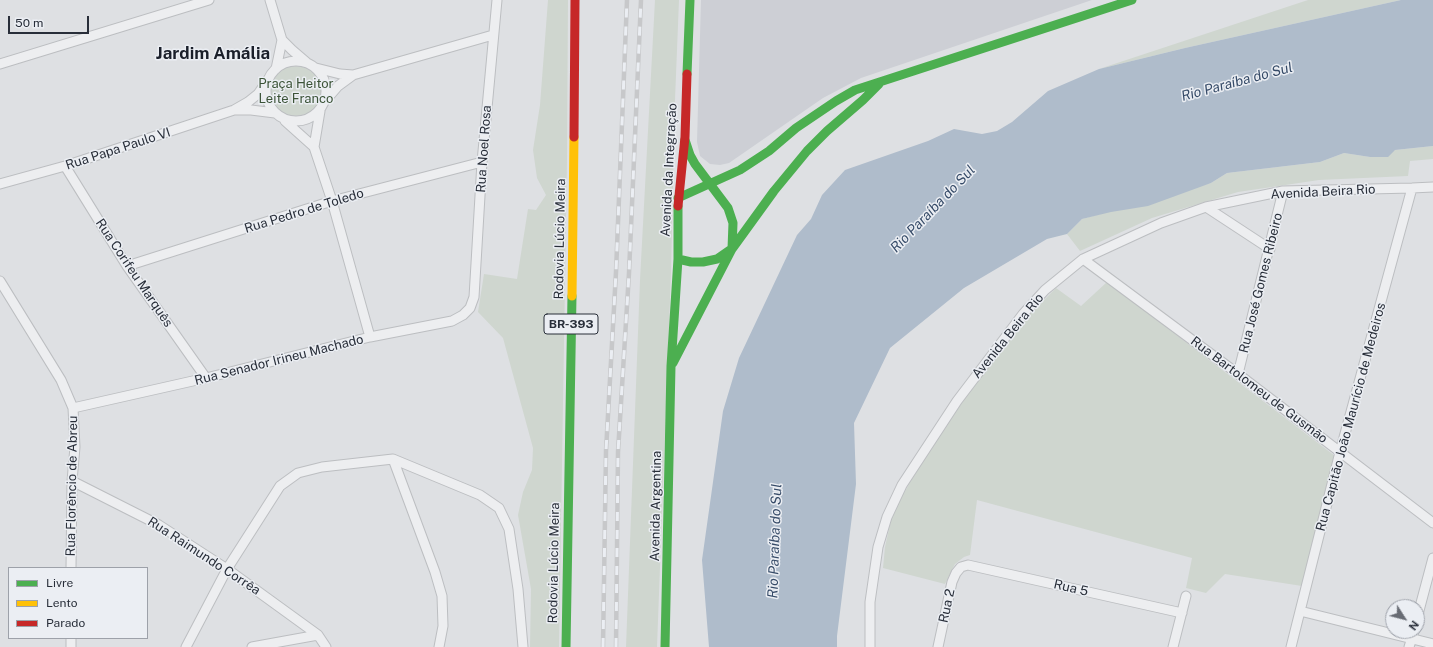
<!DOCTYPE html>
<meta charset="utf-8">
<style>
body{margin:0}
#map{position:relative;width:1433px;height:647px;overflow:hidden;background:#dee0e3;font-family:"Public Sans",sans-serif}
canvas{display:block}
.legend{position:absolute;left:8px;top:567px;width:140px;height:72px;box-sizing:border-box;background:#ebeef3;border:1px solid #9da1a9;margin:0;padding:5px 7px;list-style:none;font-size:12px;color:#282e39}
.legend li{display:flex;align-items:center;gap:8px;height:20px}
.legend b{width:20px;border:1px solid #9da1a9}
.north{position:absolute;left:1385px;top:599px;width:40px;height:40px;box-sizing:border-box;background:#ebeef3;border:1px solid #9da1a9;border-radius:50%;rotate:126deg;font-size:11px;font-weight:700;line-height:16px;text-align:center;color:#282e39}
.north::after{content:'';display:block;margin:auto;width:14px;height:18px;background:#686c74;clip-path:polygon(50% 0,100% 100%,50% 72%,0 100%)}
.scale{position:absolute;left:8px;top:16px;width:81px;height:18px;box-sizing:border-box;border:2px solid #282e39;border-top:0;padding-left:5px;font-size:12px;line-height:14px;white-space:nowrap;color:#282e39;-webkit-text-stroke:3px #ebeef3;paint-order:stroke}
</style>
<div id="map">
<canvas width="1433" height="647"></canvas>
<ul class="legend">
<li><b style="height:5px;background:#4caf50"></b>Livre</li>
<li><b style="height:5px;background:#ffc107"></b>Lento</li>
<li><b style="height:5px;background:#c62828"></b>Parado</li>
</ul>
<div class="north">N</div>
<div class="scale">50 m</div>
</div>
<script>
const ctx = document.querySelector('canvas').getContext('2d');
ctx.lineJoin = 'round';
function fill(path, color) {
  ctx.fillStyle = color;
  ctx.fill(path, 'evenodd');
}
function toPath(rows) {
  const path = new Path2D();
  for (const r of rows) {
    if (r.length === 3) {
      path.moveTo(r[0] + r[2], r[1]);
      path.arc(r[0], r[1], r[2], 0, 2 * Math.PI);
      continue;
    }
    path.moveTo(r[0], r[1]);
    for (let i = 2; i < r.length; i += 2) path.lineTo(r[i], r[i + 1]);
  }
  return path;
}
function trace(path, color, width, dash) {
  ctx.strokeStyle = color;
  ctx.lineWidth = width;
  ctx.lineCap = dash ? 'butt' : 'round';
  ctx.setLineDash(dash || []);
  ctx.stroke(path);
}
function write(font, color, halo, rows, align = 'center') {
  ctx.font = font + ' "Public Sans",sans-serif';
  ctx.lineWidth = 3;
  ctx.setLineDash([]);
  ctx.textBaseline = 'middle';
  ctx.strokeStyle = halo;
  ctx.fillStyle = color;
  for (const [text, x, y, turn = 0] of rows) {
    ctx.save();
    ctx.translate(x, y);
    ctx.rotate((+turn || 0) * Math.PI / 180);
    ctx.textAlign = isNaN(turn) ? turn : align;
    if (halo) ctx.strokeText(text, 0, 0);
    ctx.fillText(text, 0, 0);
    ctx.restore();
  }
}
const built = toPath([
 [701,0,1092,0,861,78,823,98,729,163,720,165,710,164,700,156,697,142]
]);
const green = toPath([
 [548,0,568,0,567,160,559,647,530,647,531,589,518,515,523,492,532,470,533,448,503,338,478,312,484,274,517,279,528,209,536,210,546,195,537,178,533,150,540,105],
 [655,0,679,0,675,100,671,273,657,647,626,647,640,280],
 [1308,0,1401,0,1185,48,1099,69],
 [296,91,25],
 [1433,146,1433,159,1410,161,1408,176,1319,180,1238,192,1152,218,1080,251,1067,234,1082,219,1211,183,1227,173,1320,162,1344,153,1370,157,1395,150],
 [1107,282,1335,456,1302,586,1225,574,1206,593,1186,588,1192,558,977,500,970,555,964,557,955,564,945,584,883,568,885,547,893,511,912,479,944,429,970,391,1004,346,1028,316,1056,288,1081,306]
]);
const water = toPath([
 [1401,0,1433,0,1433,146,1395,150,1388,157,1370,157,1344,153,1320,162,1227,173,1211,183,1148,206,1111,212,1082,219,1067,234,1047,239,964,288,890,348,854,423,856,484,837,636,837,647,709,647,702,560,723,411,739,358,797,235,811,219,822,195,845,170,928,141,954,129,982,134,997,131,1012,122,1048,91,1099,69,1185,48]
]);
const street = toPath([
 [270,0,282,40,292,50,306,62],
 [296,91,30],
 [0,64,209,0],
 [316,68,340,74,353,75,493,35],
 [276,69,282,40],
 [326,100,338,86,353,75],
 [236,110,251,110,275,113],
 [320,111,314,147,332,201,370,337],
 [285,121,314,147],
 [65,166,127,266,206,378],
 [0,184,65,166,234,110,248,102,258,94,269,78],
 [1206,207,1270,249],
 [1083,259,1238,374,1433,523],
 [127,266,332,201,482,162],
 [0,281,61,380,73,408,75,447,72,481,71,568],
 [1238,374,1283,191],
 [73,408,206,378,370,337,452,321,463,315,470,308,474,297,482,162,497,0],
 [393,459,435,572,442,596,443,626,439,647],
 [72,481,159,525,227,569,318,635,326,647],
 [1300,611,1433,644],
 [1417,618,1433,558],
 [71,647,71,638],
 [186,647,227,569,280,486,298,473,322,467,393,459,480,495,499,508,509,529,518,589,523,647],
 [252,647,318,635],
 [870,647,870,602,878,547,887,517,902,485,957,401,1023,314,1045,290,1083,259,1161,223,1206,207,1283,191,1412,188,1433,187],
 [938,647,952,582,956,573,961,567,968,565,1182,613],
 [1173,647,1186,596],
 [1291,647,1340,452,1412,188],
 [1409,647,1414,631]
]);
const fast = toPath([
 [687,74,690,0],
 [685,140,690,155,695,164,728,208,733,223,732,249],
 [678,198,740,170,769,151,796,128,836,101,855,90,1132,0],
 [678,259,691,262,703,262,717,259,730,250],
 [673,363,732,249,774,191,807,151,827,131,863,100,879,84],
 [566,647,572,296],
 [665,647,671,366,678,259,678,206]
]);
const slow = toPath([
 [572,296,574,137]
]);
const jam = toPath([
 [574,137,575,0],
 [678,206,685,137,687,74]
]);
const rail = toPath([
 [603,647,606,451,616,272,627,0],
 [616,647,618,452,629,273,641,0]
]);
const shields = [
 [571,324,54]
];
const shieldNames = [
 ["BR-393",571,324]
];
const parkNames = [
 ["Praça Heitor",296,84],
 ["Leite Franco",296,99]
];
const streetNames = [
 ["Rua Papa Paulo VI",118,149,-18],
 ["Rua Noel Rosa",484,149,-86],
 ["Avenida da Integração",669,170,-87],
 ["Avenida Beira Rio",1323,192,-3],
 ["Rua Pedro de Toledo",304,211,-17],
 ["Rodovia Lúcio Meira",560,239,-89],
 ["Rua Corifeu Marquês",134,273,56],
 ["Rua José Gomes Ribeiro",1261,283,-76],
 ["Avenida Beira Rio",1008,336,-51],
 ["Rua Senador Irineu Machado",279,360,-14],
 ["Rua Bartolomeu de Gusmão",1259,390,37],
 ["Rua Capitão João Maurício de Medeiros",1351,417,-75],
 ["Rua Florêncio de Abreu",72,486,-89],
 ["Avenida Argentina",656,506,-89],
 ["Rua Raimundo Corrêa",204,556,33],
 ["Rodovia Lúcio Meira",554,563,-89],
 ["Rua 5",1071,588,13],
 ["Rua 2",947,606,-78]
];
const waterNames = [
 ["Rio Paraíba do Sul",1237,82,-15],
 ["Rio Paraíba do Sul",933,209,-46],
 ["Rio Paraíba do Sul",775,541,-88]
];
const districtNames = [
 ["Jardim Amália",213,54]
];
fill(built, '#cdcfd5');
fill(green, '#cfd6cf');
fill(water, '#afbccb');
trace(street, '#bcbec1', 11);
trace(street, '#edeef0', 9);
trace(fast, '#4caf50', 9);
trace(slow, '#ffc107', 9);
trace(jam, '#c62828', 9);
trace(rail, '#c7c8ca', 4.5);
trace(rail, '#ebeef3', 3, [9]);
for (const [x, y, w] of shields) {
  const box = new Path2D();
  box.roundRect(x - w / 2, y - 10, w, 20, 3);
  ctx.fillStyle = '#ebeef3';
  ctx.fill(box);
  trace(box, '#282e39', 1);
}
write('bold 12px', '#282e39', null, shieldNames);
write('13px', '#3b5337', '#ebeef3', parkNames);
write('13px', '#282e39', '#ebeef3', streetNames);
write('italic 14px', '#364b68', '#ebeef3', waterNames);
write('bold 17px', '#1a1f2a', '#ebeef3', districtNames);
</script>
